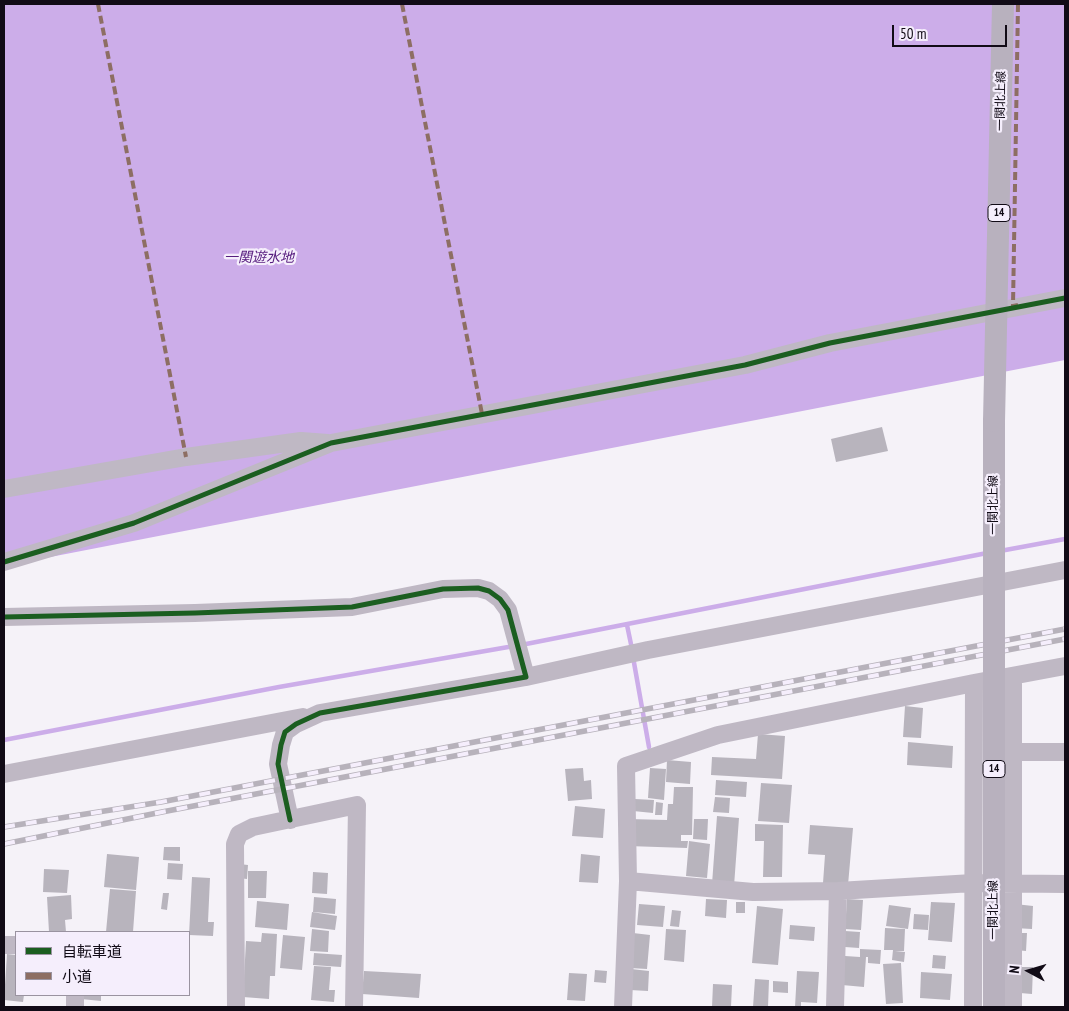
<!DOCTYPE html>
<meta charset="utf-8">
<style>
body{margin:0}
#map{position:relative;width:1069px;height:1011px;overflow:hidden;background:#f5f2f8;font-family:"PT Sans Narrow","Noto Sans JP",sans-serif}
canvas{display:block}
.frame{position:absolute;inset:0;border:5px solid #110b16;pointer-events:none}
.legend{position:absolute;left:15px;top:931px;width:175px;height:65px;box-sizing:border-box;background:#f5eefc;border:1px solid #9a93a0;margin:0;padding:6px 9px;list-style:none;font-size:15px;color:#110b16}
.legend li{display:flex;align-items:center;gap:10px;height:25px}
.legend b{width:25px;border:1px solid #9a93a0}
.north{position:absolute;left:1004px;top:946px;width:50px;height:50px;-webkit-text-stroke:4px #f5eefc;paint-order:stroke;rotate:276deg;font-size:14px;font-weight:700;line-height:20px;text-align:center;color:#110b16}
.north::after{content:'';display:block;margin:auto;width:18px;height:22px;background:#110b16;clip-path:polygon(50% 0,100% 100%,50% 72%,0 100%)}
.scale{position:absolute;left:892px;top:25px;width:115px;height:22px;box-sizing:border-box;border:2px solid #110b16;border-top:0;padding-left:6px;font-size:15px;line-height:18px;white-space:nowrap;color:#110b16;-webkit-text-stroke:4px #f5eefc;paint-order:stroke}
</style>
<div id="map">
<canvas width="1069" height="1011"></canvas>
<div class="frame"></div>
<ul class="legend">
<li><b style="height:6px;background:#1b5e20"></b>自転車道</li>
<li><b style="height:6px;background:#8d6e63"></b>小道</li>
</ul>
<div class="north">N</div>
<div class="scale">50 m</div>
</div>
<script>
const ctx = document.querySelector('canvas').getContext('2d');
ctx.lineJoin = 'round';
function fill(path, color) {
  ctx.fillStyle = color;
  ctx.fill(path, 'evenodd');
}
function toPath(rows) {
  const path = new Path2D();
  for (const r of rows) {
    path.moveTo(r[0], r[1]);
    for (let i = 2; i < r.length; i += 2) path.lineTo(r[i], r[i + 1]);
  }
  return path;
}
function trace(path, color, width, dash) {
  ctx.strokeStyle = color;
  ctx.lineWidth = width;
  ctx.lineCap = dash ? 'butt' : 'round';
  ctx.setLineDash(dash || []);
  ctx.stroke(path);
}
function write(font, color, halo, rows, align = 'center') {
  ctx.font = font + ' "PT Sans Narrow","Noto Sans JP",sans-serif';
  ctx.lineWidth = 4.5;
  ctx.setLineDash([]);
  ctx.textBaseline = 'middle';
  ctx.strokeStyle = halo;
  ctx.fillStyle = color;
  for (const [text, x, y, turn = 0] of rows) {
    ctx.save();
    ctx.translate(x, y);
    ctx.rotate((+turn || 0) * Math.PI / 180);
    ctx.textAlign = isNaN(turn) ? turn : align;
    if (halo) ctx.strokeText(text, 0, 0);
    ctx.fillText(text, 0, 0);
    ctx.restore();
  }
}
const water = toPath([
 [4,4,1065,4,1065,360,4,566]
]);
const stream = toPath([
 [1000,551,1065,539],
 [627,625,632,649],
 [521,645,987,553],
 [633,657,649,747],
 [4,740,279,687,514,646]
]);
const building = toPath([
 [882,427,888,451,836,462,831,439],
 [905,706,923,708,921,738,903,737],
 [758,734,785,736,782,779,711,775,712,757,756,759],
 [908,742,953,746,952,768,907,765],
 [667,760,691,762,690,784,666,782],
 [583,768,584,781,591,780,592,799,568,801,565,769],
 [650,768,666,769,664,800,648,798],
 [716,780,747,782,746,797,715,795],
 [761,783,792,785,789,823,758,821],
 [674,787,693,787,692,835,681,835,681,841,688,841,687,848,628,846,629,819,667,820,668,804,673,804],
 [715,797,730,798,729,813,713,812],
 [635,799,654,800,653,813,633,811],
 [656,802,663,803,662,815,655,815],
 [575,806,605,809,603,838,572,836],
 [717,816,739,818,734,886,712,884],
 [694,819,708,819,707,840,693,839],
 [755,824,783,825,782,877,763,877,764,841,755,841],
 [810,825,853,828,848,885,823,883,825,855,808,854],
 [689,841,710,844,707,878,686,876],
 [164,847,180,847,180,861,163,860],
 [107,854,139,857,136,890,104,887],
 [581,854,600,856,598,883,579,882],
 [168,863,183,864,182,880,167,879],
 [239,864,248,865,247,879,238,878],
 [44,869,69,870,67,893,43,892],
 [248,871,267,871,266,898,248,898],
 [313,872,328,873,327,894,312,893],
 [192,877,210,878,208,922,214,922,213,936,189,935],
 [110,889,136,891,133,932,106,932],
 [163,893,169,893,167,910,161,909],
 [71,895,72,919,65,920,66,932,49,932,47,897],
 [314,897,336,899,335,914,313,912],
 [706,899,727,900,726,918,705,916],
 [847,899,863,900,861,930,845,929],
 [257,901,289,904,287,930,255,927],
 [736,902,745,902,745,913,736,913],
 [931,902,955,903,952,942,928,940],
 [639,904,665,906,663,927,637,925],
 [1015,904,1033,906,1032,929,1014,928],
 [889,905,911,908,908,929,886,926],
 [757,906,783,909,778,965,752,963],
 [672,910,681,911,679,927,670,926],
 [312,912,337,916,335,930,310,927],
 [914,914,929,915,928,930,913,929],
 [790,925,815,927,814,941,789,939],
 [885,928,905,929,904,951,895,951,905,952,904,962,892,960,893,950,884,950],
 [312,929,329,931,328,952,310,951],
 [666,929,686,930,684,962,664,960],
 [845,931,860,932,859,948,845,947],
 [262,933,277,934,275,976,270,976,269,999,243,997,246,941,261,942],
 [633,933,650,935,647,969,630,968],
 [1016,933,1027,933,1026,951,1015,950],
 [283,935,305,937,302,970,280,968],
 [860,949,881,950,880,964,868,963,868,957,866,957,864,987,842,985,845,956,860,957],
 [314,953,342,955,341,967,313,965],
 [7,954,16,955,16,995,24,995,23,1002,4,1000],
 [933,955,946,956,945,969,932,968],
 [901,963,903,1003,886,1004,883,964],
 [314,966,331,967,329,990,335,990,334,1002,311,1000],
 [1021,967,1033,967,1032,994,1020,993],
 [631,969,649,971,648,991,630,990],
 [595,970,607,971,606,983,594,982],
 [364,971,421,974,419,998,362,994],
 [797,971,819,972,817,1003,801,1002,801,1007,795,1007],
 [921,972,952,974,950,1000,920,998],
 [569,973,587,974,585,1001,567,1000],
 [755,979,769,980,768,1007,753,1007],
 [773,981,788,982,788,993,773,992],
 [713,984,732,985,731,1007,712,1007],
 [81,995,101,995,101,1001,81,999]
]);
const minor = toPath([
 [4,489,186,457,301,441,328,443],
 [4,562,134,523,331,443,745,365,830,343,1065,298],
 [4,617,195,613,352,607,443,589,478,588,489,591,500,599,508,610,526,677,320,713,296,724,285,732,281,745,278,764,290,820],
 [526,677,648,650,1065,570],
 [1013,752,1065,752],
 [4,774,303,717],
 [628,881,753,892,838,891,973,883,1065,884],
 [4,945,16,945],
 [75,1007,75,995],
 [236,1007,235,844,239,834,253,827,357,805,354,1007],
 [623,1007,628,881,626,766,718,735,974,683,1065,666],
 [835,1007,838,891],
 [973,1007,974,683],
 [1013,1007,1013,676]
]);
const major = toPath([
 [994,531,994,421]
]);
const rail = toPath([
 [4,827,161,802,1065,629],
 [4,844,162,812,1065,639]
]);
const majorBridge = toPath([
 [994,421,1003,4],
 [994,1007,994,531]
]);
const quiet = toPath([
 [98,4,186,457],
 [402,4,482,414],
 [1018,4,1013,306,1018,305]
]);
const cycleway = toPath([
 [4,562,134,523,331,443,745,365,830,343,1065,298],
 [4,617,195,613,352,607,443,589,478,588,489,591,500,599,508,610,526,677,320,713,296,724,285,732,281,745,278,764,290,820]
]);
const shields = [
 [999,213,22],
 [994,769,22]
];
const shieldNames = [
 ["14",999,213],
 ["14",994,769]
];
const streetNames = [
 ["一関北上線",1001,101,-89],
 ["一関北上線",994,505,-90],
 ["一関北上線",994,910,-90]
];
const waterNames = [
 ["一関遊水地",259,258]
];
fill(water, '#ccade9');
trace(stream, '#ccade9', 4.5);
fill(building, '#b8b4bd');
trace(minor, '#bfb8c4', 18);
trace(major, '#b8b1be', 22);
trace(rail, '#b7b2bb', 5.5);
trace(rail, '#f5eefc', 4, [11]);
trace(majorBridge, '#b8b1be', 22);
trace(quiet, '#8d6e63', 4, [8, 4]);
trace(cycleway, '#1b5e20', 5);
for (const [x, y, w] of shields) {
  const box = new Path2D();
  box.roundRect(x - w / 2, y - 8.5, w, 17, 4);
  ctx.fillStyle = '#f5eefc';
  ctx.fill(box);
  trace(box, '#110b16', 1);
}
write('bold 11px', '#110b16', null, shieldNames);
write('12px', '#110b16', '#f5eefc', streetNames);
write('italic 14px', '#561c7e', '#f5eefc', waterNames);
</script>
